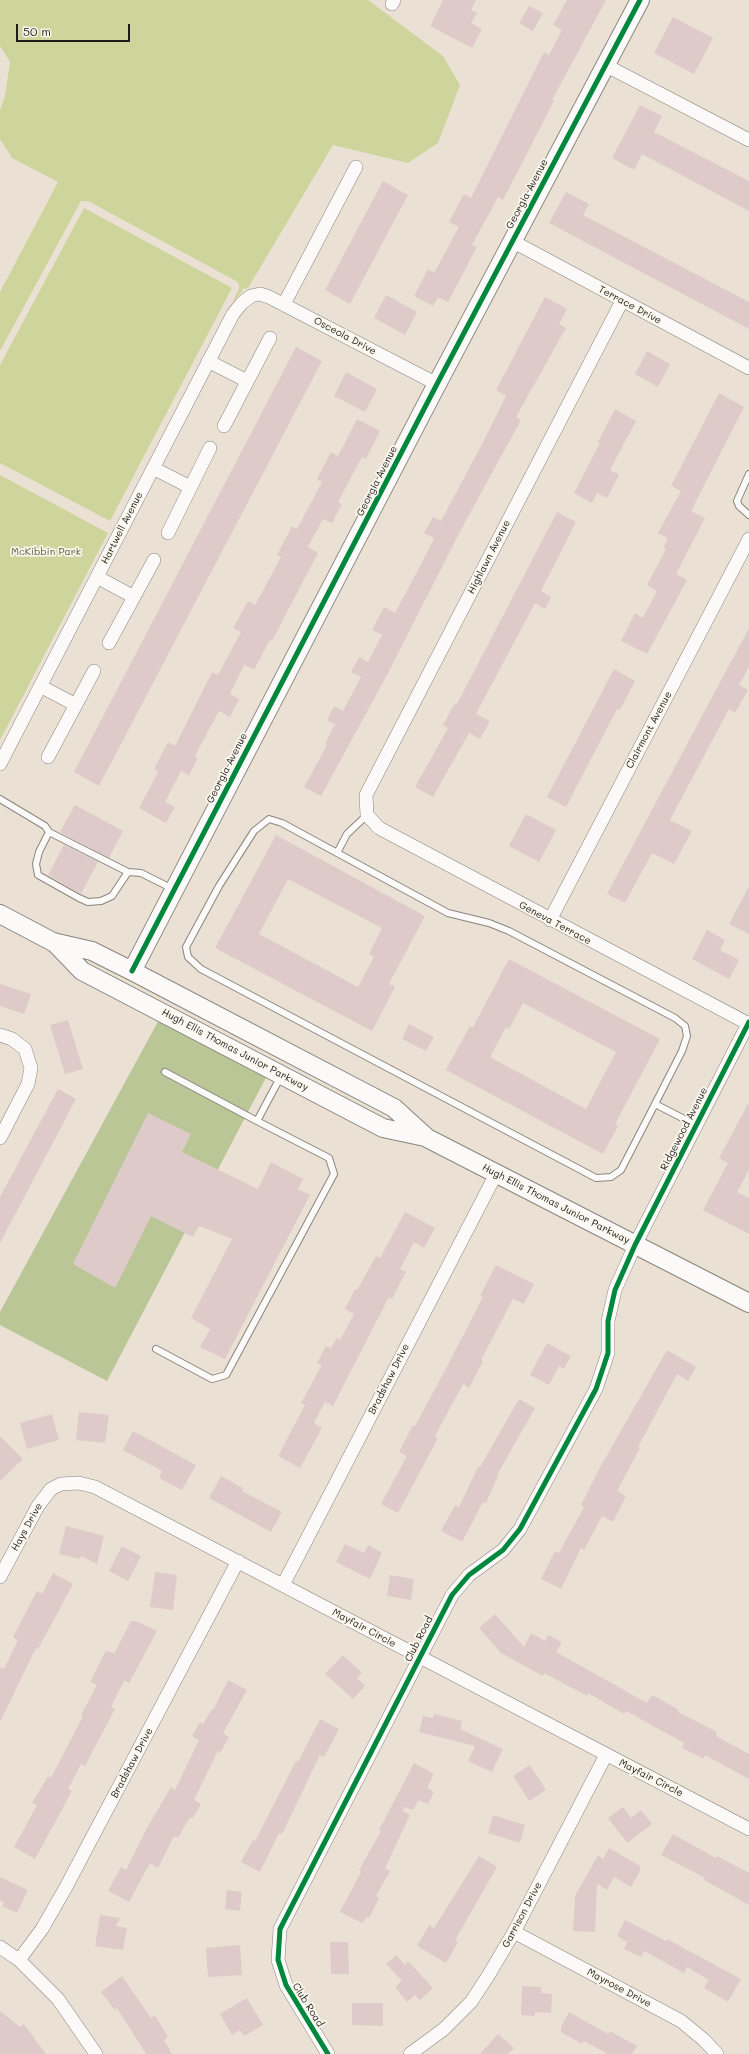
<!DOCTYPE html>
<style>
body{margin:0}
#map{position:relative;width:749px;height:2054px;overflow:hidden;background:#eae1d4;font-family:Mali,sans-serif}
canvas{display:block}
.scale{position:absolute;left:16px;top:24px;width:114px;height:18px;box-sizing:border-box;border:2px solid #1c1c1c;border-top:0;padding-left:5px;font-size:12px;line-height:14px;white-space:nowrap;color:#1c1c1c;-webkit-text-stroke:3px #fbf7ec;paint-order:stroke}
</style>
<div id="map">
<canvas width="749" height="2054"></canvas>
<div class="scale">50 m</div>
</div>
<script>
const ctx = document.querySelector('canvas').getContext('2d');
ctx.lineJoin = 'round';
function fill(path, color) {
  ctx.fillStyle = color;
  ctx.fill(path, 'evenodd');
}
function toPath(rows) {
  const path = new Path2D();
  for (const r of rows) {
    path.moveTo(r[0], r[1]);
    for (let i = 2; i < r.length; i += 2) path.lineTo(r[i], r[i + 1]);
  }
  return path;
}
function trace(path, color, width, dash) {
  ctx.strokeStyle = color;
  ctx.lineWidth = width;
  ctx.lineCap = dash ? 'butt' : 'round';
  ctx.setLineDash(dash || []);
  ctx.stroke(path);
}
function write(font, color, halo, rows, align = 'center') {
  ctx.font = font + ' Mali,sans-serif';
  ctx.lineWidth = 3.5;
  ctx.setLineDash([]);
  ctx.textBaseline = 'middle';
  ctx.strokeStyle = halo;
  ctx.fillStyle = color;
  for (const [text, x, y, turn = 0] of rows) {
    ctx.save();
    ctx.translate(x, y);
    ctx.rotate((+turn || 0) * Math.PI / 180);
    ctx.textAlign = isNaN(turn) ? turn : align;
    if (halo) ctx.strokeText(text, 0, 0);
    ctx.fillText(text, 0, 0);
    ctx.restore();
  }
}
const green = toPath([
 [0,0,368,0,443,56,460,85,438,143,408,163,333,145,248,288,242,289,242,292,233,301,239,289,239,284,236,281,88,201,81,201,0,351,0,292,58,182,12,158,0,139,0,110,5,96,10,62,0,46],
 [84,208,232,288,110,521,0,463,0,365],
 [0,475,108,533,0,740]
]);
const forest = toPath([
 [167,1005,272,1066,107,1381,0,1325,0,1312]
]);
const building = toPath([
 [443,0,476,0,471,10,477,13,471,23,482,29,472,48,430,26],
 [567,0,606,0,552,100,554,101,503,200,498,197,472,245,477,247,448,302,438,297,433,306,414,296,428,269,434,273,459,227,449,222,464,194,471,198,544,52,549,55,562,30,553,25],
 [529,6,543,13,533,31,519,23],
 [673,17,713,38,694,74,654,53],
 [640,105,662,116,654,132,749,181,749,211,642,154,634,170,612,158],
 [383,181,408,195,350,304,325,290],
 [566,192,589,204,583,215,749,302,749,329,549,223],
 [386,295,417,312,405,335,374,318],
 [545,297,567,309,559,324,566,328,516,417,521,420,464,524,388,673,321,796,304,787,327,745,325,744,335,724,327,720,334,706,343,711,361,677,351,672,359,657,368,662,382,635,372,630,384,607,395,613,429,549,434,538,424,533,433,517,441,521,483,442,506,396,496,390],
 [296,347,322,361,99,786,74,772],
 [647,351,670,364,658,387,635,374],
 [346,372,377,389,365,412,334,396],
 [719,393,744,407,691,511,705,518,676,574,687,580,647,654,621,641,635,613,643,618,657,591,647,585,666,549,663,548,668,538,658,533,681,491,671,486],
 [615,409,636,421,610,470,619,475,607,498,597,493,592,503,574,493,600,443,598,442],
 [357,419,380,431,366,459,362,457,338,502,342,504,332,523,323,519,308,547,318,553,272,641,270,640,254,670,244,665,230,694,239,699,230,717,219,711,195,756,198,758,189,775,181,771,165,802,175,807,166,823,139,808,158,772,154,769,168,742,175,746,212,672,218,675,241,632,233,628,248,601,255,605,281,557,277,555,292,526,297,529,322,482,317,479,331,452,338,456],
 [557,512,576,522,541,591,551,597,545,609,535,603,476,714,490,721,480,739,469,733,433,797,415,787,448,728,443,725,455,703,457,704],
 [749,628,749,667,739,685,748,690,735,713,729,709,670,820,692,831,674,864,652,853,625,903,607,894],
 [614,669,635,681,620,710,617,709,566,807,547,797],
 [75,805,123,831,109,858,60,832],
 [526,814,556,830,539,862,509,846],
 [276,835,425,916,389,984,395,987,372,1031,215,948],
 [288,879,382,928,369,954,374,957,358,987,259,934],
 [64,845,98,862,81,894,48,875],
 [749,886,749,934,729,924],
 [707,930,725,940,720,950,739,960,729,979,692,959],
 [509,959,660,1039,615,1124,618,1126,603,1154,446,1070,470,1026,473,1027],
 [523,1003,616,1052,586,1109,490,1057,506,1027,509,1029],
 [0,984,31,994,24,1014,0,1006],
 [68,1020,83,1069,65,1074,50,1025],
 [409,1024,434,1037,426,1051,402,1039],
 [58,1089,76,1099,0,1243,0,1197],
 [749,1102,749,1170,737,1192,749,1198,749,1234,703,1210,728,1163,719,1158],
 [148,1113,191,1134,182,1152,258,1189,271,1162,303,1179,298,1189,310,1195,225,1359,200,1347,210,1329,191,1318,232,1239,199,1226,193,1237,151,1216,115,1288,73,1264],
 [405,1212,435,1228,424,1248,414,1242,400,1269,406,1272,392,1299,389,1297,333,1406,325,1402,314,1423,322,1428,300,1468,278,1456,305,1405,301,1403,322,1365,317,1363,326,1346,331,1348,337,1338,340,1340,354,1314,345,1309,355,1289,357,1290,376,1256,380,1258],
 [496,1265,534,1284,524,1304,513,1299,481,1360,483,1361,469,1388,463,1384,435,1436,438,1438,398,1513,381,1504,407,1456,399,1452,413,1425,415,1426,443,1374,483,1297,480,1296],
 [547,1343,571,1356,564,1369,559,1366,549,1385,530,1375],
 [667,1350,696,1367,688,1381,677,1374,638,1447,640,1448,617,1491,626,1496,613,1522,602,1516,584,1550,581,1548,561,1589,541,1579,555,1551,559,1553,584,1507,581,1505,598,1471],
 [519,1399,535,1408,497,1475,498,1476,486,1503,483,1502,462,1542,441,1531,455,1505,459,1507,478,1467,480,1467],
 [79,1412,109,1415,105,1443,76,1440],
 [52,1414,59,1440,27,1449,20,1423],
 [133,1431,196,1465,182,1490,159,1478,162,1471,123,1450],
 [0,1436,23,1459,0,1481],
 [221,1476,243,1488,242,1491,282,1512,271,1532,209,1498],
 [66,1526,104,1536,97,1564,81,1556,80,1559,59,1554],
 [345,1544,364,1553,368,1545,382,1553,370,1579,336,1562],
 [122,1546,141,1556,128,1581,109,1571],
 [155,1572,177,1575,173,1610,150,1607],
 [53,1573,73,1584,38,1649,36,1648,0,1722,0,1667,4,1669,18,1640,13,1637,37,1591,42,1594],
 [390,1575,414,1579,411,1600,387,1596],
 [495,1614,524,1647,531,1633,545,1641,548,1635,562,1642,556,1652,647,1703,652,1695,679,1710,678,1712,717,1732,716,1736,749,1754,749,1779,705,1755,704,1759,682,1748,684,1743,626,1711,624,1714,588,1693,587,1696,544,1673,543,1676,501,1653,479,1628],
 [131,1621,136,1621,157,1631,129,1683,124,1681,111,1707,115,1709,85,1766,81,1764,68,1789,72,1791,35,1859,14,1847,37,1805,32,1803,48,1776,51,1778,83,1716,81,1715,97,1685,90,1682,106,1650,114,1654],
 [343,1655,362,1673,357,1678,365,1686,353,1699,325,1674],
 [228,1680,247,1690,223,1733,229,1737,220,1753,218,1751,194,1800,201,1804,193,1818,190,1817,178,1838,174,1836,158,1868,150,1863,129,1902,108,1891,121,1867,126,1870,147,1828,171,1787,175,1790,199,1740,192,1736,200,1722,203,1724,212,1709,213,1710],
 [434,1714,462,1721,460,1729,503,1749,492,1772,468,1761,475,1746,419,1732,423,1716,433,1718],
 [320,1719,339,1729,324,1757,320,1755,282,1834,279,1833,260,1872,241,1862,253,1840,255,1841,296,1761,298,1762],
 [414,1763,434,1774,427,1788,434,1792,428,1804,418,1800,413,1810,404,1807,403,1811,410,1815,385,1868,390,1871,376,1896,379,1898,369,1918,367,1917,362,1923,340,1912,361,1872,359,1870,381,1831,379,1830],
 [530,1765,546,1790,529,1801,513,1776],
 [623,1807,631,1818,641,1810,652,1824,627,1843,608,1818],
 [493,1815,525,1825,520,1843,488,1833],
 [673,1834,716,1858,717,1856,749,1873,749,1905,704,1880,705,1878,661,1855],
 [609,1848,640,1866,640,1871,631,1887,614,1877,607,1890,597,1884,595,1932,573,1931,575,1896,598,1855,603,1859],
 [479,1856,497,1867,455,1940,458,1942,446,1963,417,1946,429,1925,434,1928],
 [0,1877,28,1890,17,1913,2,1906,4,1902,0,1900],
 [227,1890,242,1892,240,1911,225,1909],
 [100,1915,120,1918,116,1926,127,1928,123,1950,95,1946],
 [625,1920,666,1941,667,1939,741,1979,728,2002,704,1988,709,1980,687,1967,684,1973,644,1951,641,1957,624,1949,627,1942,617,1936],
 [330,1942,348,1942,349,1974,331,1974],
 [240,1945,242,1975,208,1977,206,1948],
 [396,1955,405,1965,408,1961,433,1988,420,2000,415,1995,407,2002,395,1987,402,1981,386,1964],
 [122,1976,151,2018,155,2015,168,2037,164,2040,172,2054,146,2054,117,2008,115,2010,101,1992],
 [522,1986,541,1987,541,1993,552,1994,551,2013,535,2012,535,2016,521,2015],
 [247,1998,263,2025,244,2036,240,2030,232,2035,220,2014],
 [352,2003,383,2003,383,2026,352,2025],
 [0,2011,20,2027,24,2024,46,2054,0,2054],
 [569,2012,608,2034,610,2031,637,2046,632,2054,608,2054,584,2041,582,2044,561,2032,561,2027],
 [498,2034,514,2048,508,2054,480,2054]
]);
const lane = toPath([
 [749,474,737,501,739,506,749,515],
 [0,799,45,826,49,832,39,852,36,864,38,875,79,898,88,902,101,901,112,896,128,872,141,873,173,889],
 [49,832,128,872],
 [337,853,347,834,367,815],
 [165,1072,257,1121],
 [655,1104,682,1051,687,1036,685,1026,675,1018,509,931,489,923,448,913,282,823,269,819,254,831,219,886,186,947,188,957,201,969,596,1178,611,1177,621,1170,655,1104,696,1125],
 [156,1349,212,1379,226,1375,334,1174,329,1158,257,1121,281,1076]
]);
const street = toPath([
 [392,4,394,0],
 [605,65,749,140],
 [512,241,749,368],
 [622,301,366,795,367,815,379,828,749,1024],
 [284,304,356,167],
 [208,361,247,381],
 [224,426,270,338],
 [153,468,190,487],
 [168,533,210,448],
 [97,577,134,597],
 [109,643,154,560],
 [40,686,76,705],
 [48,757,94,671],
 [0,764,233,314,242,303,251,296,260,294,269,297,437,384],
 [550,920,749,539],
 [0,1035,12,1039,25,1049,31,1068,28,1084,0,1138],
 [0,1577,38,1506,51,1489,61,1484,79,1483,95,1487,749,1829],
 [283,1585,496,1174],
 [514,1932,681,2021,704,2040,717,2054],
 [0,1947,19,1960,58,1999,96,2054],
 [19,1960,42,1929,66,1887,238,1561],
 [328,2054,286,1985,278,1960,280,1929,452,1595,469,1575,503,1550,520,1529,596,1389,608,1353,608,1321,615,1290,635,1245,749,1022],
 [410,2054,444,2029,471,2002,488,1976,514,1932,606,1755]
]);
const secondary = toPath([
 [0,914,53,942,92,951,132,971,394,1108,427,1138,749,1303],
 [54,942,82,971,383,1128,425,1137],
 [132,971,437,384,640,0]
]);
const cycleway = toPath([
 [132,971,437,384,640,0],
 [328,2054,286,1985,278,1960,280,1929,452,1595,469,1575,503,1550,520,1529,596,1389,608,1353,608,1321,615,1290,635,1245,749,1022]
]);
const streetNames = [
 ["Georgia Avenue",527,194,-62],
 ["Terrace Drive",630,305,28],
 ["Osceola Drive",345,336,28],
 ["Georgia Avenue",377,481,-63],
 ["Hartwell Avenue",122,528,-63],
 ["Highlawn Avenue",489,557,-63],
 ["Clairmont Avenue",649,730,-62],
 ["Georgia Avenue",227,768,-63],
 ["Geneva Terrace",555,923,28],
 ["Hugh Ellis Thomas Junior Parkway",235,1050,28],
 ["Ridgewood Avenue",684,1129,-63],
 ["Hugh Ellis Thomas Junior Parkway",556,1204,27],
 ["Bradshaw Drive",389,1379,-63],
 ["Hays Drive",27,1527,-61],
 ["Mayfair Circle",364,1628,28],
 ["Club Road",419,1639,-63],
 ["Bradshaw Drive",132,1763,-62],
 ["Mayfair Circle",651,1778,27],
 ["Garrison Drive",522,1915,-62],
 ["Mayrose Drive",619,1988,28],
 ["Club Road",308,2005,58]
];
const parkNames = [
 ["McKibbin Park",46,552]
];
fill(green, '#ced59c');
fill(forest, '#bac695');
fill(building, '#dfcaca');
trace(lane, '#89857e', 8);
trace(street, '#89857e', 14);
trace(secondary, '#89857e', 20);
trace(lane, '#fcfaf9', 6);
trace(street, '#fcfaf9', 13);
trace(secondary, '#fcfaf9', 18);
trace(cycleway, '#00873e', 5);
write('10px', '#1c1c1c', '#fbf7ec', streetNames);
write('10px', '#535939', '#fbf7ec', parkNames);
</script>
